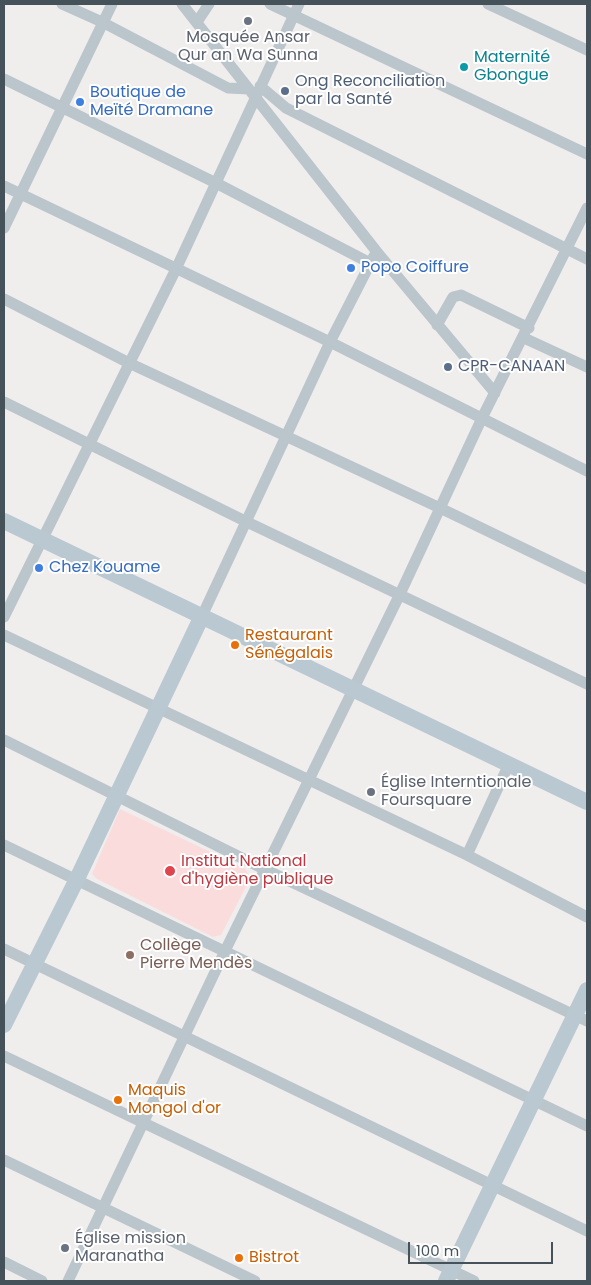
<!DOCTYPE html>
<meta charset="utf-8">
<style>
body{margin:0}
#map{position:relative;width:591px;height:1285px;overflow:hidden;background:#f0eded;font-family:Poppins,sans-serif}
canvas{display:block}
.frame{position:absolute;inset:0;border:5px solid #45525a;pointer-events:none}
.scale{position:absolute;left:408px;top:1242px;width:145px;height:22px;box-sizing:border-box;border:2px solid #45525a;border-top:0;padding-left:6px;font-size:15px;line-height:18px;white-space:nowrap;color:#45525a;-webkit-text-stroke:4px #fff;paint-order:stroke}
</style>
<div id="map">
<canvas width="591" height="1285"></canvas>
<div class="frame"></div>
<div class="scale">100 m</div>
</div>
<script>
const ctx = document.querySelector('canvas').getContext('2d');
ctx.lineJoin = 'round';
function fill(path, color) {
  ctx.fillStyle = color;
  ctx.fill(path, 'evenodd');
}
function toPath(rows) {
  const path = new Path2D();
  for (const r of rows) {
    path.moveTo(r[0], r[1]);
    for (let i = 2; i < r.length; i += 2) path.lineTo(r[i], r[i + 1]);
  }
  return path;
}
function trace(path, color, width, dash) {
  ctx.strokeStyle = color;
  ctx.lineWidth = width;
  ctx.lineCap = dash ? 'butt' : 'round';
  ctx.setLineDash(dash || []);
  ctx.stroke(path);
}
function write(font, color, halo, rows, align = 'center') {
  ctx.font = font + ' Poppins,sans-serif';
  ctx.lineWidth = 4;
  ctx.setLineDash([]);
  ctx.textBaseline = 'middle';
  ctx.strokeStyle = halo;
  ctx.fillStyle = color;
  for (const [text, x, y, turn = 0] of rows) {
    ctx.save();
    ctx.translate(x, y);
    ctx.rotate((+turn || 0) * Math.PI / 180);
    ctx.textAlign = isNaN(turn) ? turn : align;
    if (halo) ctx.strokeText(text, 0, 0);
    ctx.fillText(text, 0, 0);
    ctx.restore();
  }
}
const medical = toPath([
 [120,809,246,869,250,879,221,935,213,937,97,879,92,874]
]);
const street = toPath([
 [62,4,102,22,228,88,249,89],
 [182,4,377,252,495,393],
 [270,4,587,154],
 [488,4,587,50],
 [197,22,209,4],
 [4,79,216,183,370,263],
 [260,86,286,108,587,259],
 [4,186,330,342,587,471],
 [4,228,112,4],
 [4,299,129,363,440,508,587,579],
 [437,325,453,297,461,295,529,328],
 [524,338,587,367],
 [4,402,247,522,587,684],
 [202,616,330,342,374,256],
 [4,617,176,269,299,4],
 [4,635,467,855,587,917],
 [4,740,266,870,587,1021],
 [4,845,587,1126],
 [467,855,509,764],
 [4,949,587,1231],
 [4,1056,474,1281],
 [4,1160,255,1281],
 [4,1262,42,1281],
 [68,1281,224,953,400,594,482,418,587,208]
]);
const secondary = toPath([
 [4,521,587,802],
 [4,1025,76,881,202,616],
 [446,1281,587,990]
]);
const markers = [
 [248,21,5,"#6b7280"],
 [464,67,5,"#0f9aa8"],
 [285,91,5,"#5c6f8a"],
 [80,102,5,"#3f7fe0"],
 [351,268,5,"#3f7fe0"],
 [448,367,5,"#5c6f8a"],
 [39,568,5,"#3f7fe0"],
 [235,645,5,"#e8710a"],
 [371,792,5,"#6b7280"],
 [170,871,6,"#e0444e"],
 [130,955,5,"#8d6e63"],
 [118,1100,5,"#e8710a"],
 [65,1248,5,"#6b7280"],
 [239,1258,5,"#e8710a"]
];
const worshipNames = [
 ["Mosquée Ansar",248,38,"center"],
 ["Qur an Wa Sunna",248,56,"center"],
 ["Église Interntionale",381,783],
 ["Foursquare",381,801],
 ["Église mission",75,1239],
 ["Maranatha",75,1257]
];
const cultureNames = [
 ["Maternité",474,58],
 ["Gbongue",474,76]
];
const serviceNames = [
 ["Ong Reconciliation",295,82],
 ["par la Santé",295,100],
 ["CPR-CANAAN",458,367]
];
const shopNames = [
 ["Boutique de",90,93],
 ["Meïté Dramane",90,111],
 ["Popo Coiffure",361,268],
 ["Chez Kouame",49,568]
];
const foodNames = [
 ["Restaurant",245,636],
 ["Sénégalais",245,654],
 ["Maquis",128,1091],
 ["Mongol d'or",128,1109],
 ["Bistrot",249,1258]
];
const healthNames = [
 ["Institut National",181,862],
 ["d'hygiène publique",181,880]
];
const educationNames = [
 ["Collège",140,946],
 ["Pierre Mendès",140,964]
];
fill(medical, '#fadcdd');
trace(street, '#bbc6cc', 11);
trace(secondary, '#bac8d1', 16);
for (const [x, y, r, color] of markers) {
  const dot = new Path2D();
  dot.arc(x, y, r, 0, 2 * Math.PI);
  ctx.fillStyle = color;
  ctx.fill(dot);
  trace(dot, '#fff', 2);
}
write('16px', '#5b616d', '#fff', worshipNames, 'left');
write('16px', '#0d838f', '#fff', cultureNames, 'left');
write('16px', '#4e5e75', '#fff', serviceNames, 'left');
write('16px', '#366cbe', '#fff', shopNames, 'left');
write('16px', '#c56008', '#fff', foodNames, 'left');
write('16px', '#be3a42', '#fff', healthNames, 'left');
write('16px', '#785e54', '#fff', educationNames, 'left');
</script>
